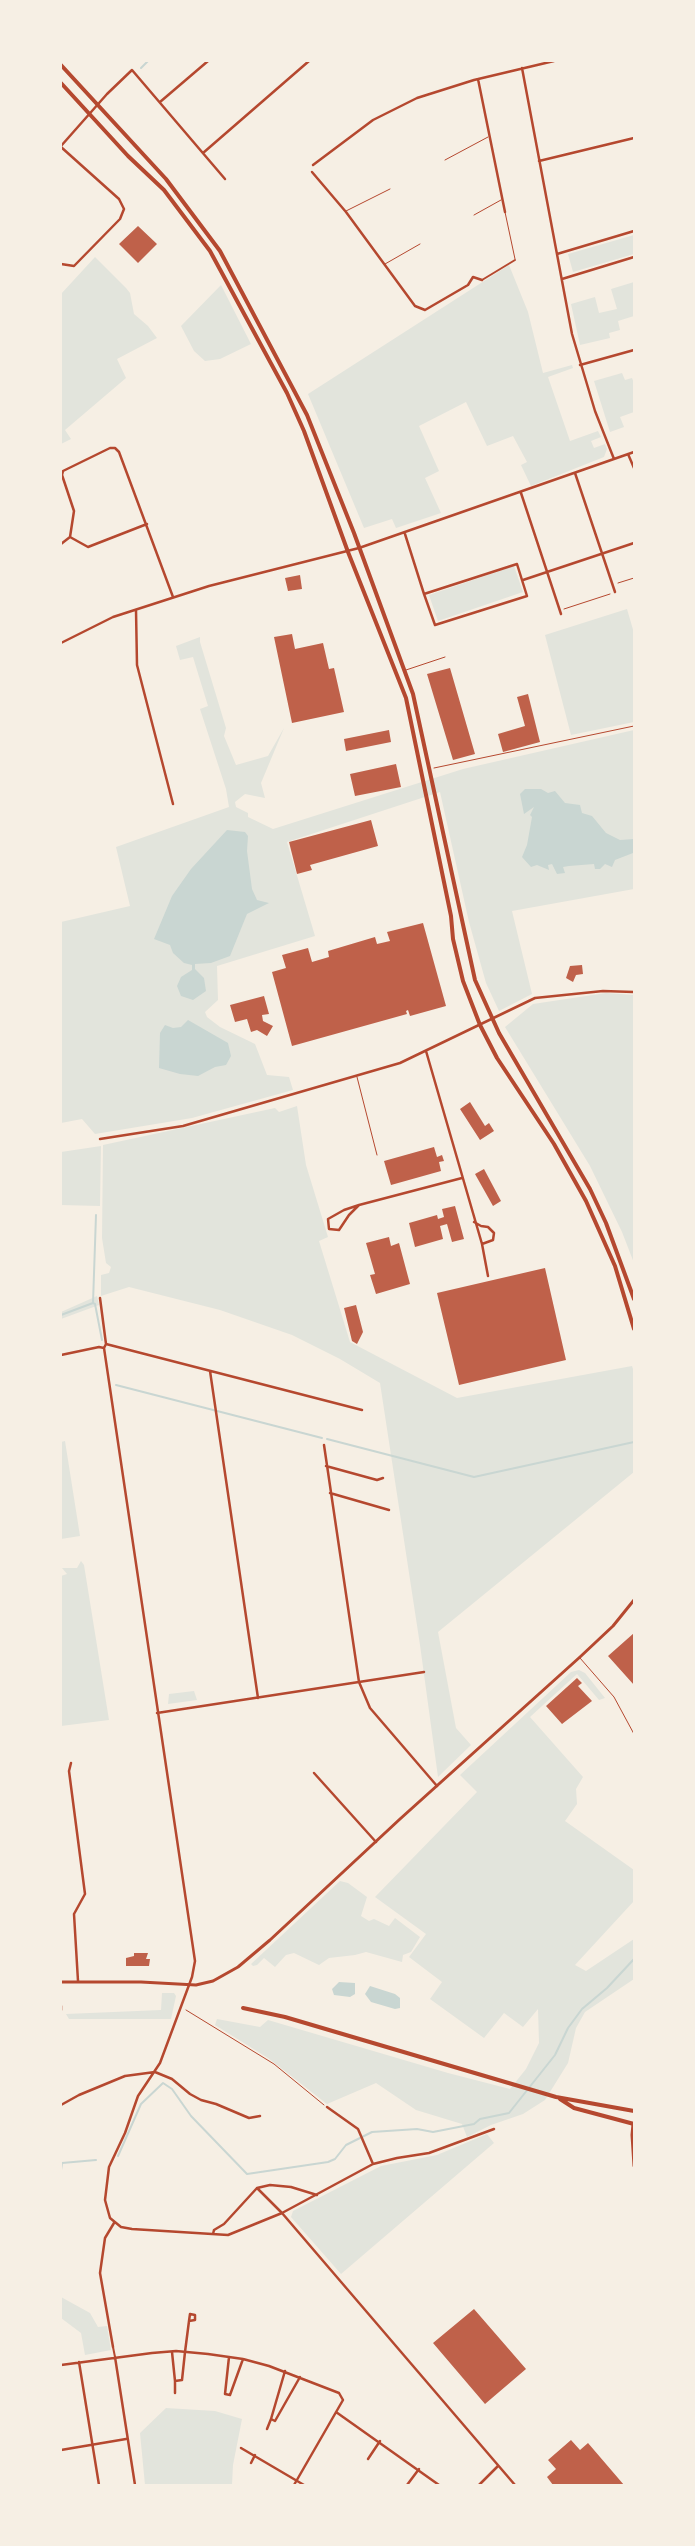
<!DOCTYPE html>
<style>
body{margin:0}
#map{position:relative;width:695px;height:2546px;overflow:hidden;background:#f6efe4;font-family:Figtree,sans-serif}
canvas{display:block}
.frame{position:absolute;inset:0;border:62px solid #f6efe4;pointer-events:none}
</style>
<div id="map">
<canvas width="695" height="2546"></canvas>
<div class="frame"></div>
</div>
<script>
const ctx = document.querySelector('canvas').getContext('2d');
ctx.lineJoin = 'round';
function fill(path, color) {
  ctx.fillStyle = color;
  ctx.fill(path, 'evenodd');
}
function toPath(rows) {
  const path = new Path2D();
  for (const r of rows) {
    path.moveTo(r[0], r[1]);
    for (let i = 2; i < r.length; i += 2) path.lineTo(r[i], r[i + 1]);
  }
  return path;
}
function trace(path, color, width, dash) {
  ctx.strokeStyle = color;
  ctx.lineWidth = width;
  ctx.lineCap = dash ? 'butt' : 'round';
  ctx.setLineDash(dash || []);
  ctx.stroke(path);
}
const green = toPath([
 [634,235,634,254,573,272,568,254],
 [95,257,126,288,130,293,134,314,148,326,157,338,117,359,126,378,65,430,71,439,61,444,61,294],
 [509,265,528,312,543,373,572,365,573,368,548,377,570,441,598,431,601,437,591,441,594,448,605,444,607,449,604,457,531,486,521,465,527,462,513,436,487,446,466,402,419,426,439,471,425,478,441,513,396,528,392,519,364,528,308,394],
 [634,282,634,316,618,321,620,330,609,333,610,338,580,345,571,304,595,297,599,313,617,309,611,289],
 [221,285,251,344,220,359,205,361,194,351,181,326],
 [622,373,625,380,632,378,634,383,634,412,620,417,624,427,610,432,594,381],
 [514,566,523,592,438,621,429,595],
 [627,609,634,633,634,722,571,735,545,635],
 [200,637,200,642,226,728,224,736,236,765,268,756,284,728,261,783,265,798,245,794,235,802,236,807,248,813,248,817,273,829,463,769,634,730,634,889,512,911,532,994,499,1011,486,983,469,922,440,792,287,842,315,936,217,966,218,1000,205,1012,207,1017,220,1027,255,1044,267,1075,289,1077,293,1090,192,1118,95,1134,82,1119,61,1123,61,922,130,906,116,847,229,807,226,789,200,709,208,706,193,657,180,660,176,646],
 [606,993,634,995,634,1263,622,1232,590,1166,505,1027,533,1004],
 [297,1106,306,1165,328,1237,319,1241,350,1342,457,1398,632,1366,634,1372,634,1472,438,1632,456,1728,471,1745,438,1777,420,1645,380,1383,340,1359,292,1335,220,1310,129,1287,101,1296,101,1275,109,1273,111,1267,106,1263,102,1238,103,1145,275,1108,279,1112],
 [101,1146,100,1206,61,1205,61,1152],
 [97,1296,99,1305,61,1319,61,1312],
 [65,1441,80,1536,61,1539,61,1442],
 [81,1561,84,1565,109,1720,61,1726,61,1576,67,1574,62,1568,77,1568],
 [579,1670,585,1673,605,1698,599,1700,577,1674,530,1717,583,1777,576,1789,577,1804,565,1821,634,1870,634,1901,575,1965,586,1971,634,1939,634,1979,585,2012,576,2028,568,2063,545,2100,523,2114,491,2125,467,2137,462,2124,416,2110,376,2083,327,2104,268,2058,215,2025,217,2019,260,2027,268,2020,448,2073,510,2089,526,2069,539,2043,538,2009,523,2027,504,2013,484,2038,430,1999,442,1982,409,1957,426,1934,375,1897,477,1792,460,1775,571,1672],
 [194,1691,197,1700,168,1704,169,1694],
 [340,1881,348,1883,367,1897,361,1916,369,1921,374,1919,389,1926,395,1918,420,1937,411,1952,403,1955,402,1962,366,1952,355,1955,329,1958,319,1965,294,1953,286,1955,275,1967,264,1958,257,1965,253,1966,251,1964],
 [162,1993,174,1993,176,1996,171,2019,69,2019,66,2014,161,2010],
 [487,2134,494,2143,341,2274,291,2217,293,2211,381,2166,437,2155],
 [61,2297,90,2313,98,2327,107,2326,111,2350,85,2355,81,2333,61,2318],
 [166,2408,215,2411,242,2419,233,2465,232,2485,145,2485,140,2433]
]);
const water = toPath([
 [525,789,541,789,548,793,555,791,565,803,580,805,582,813,592,816,606,833,620,840,634,839,634,863,633,853,615,860,612,867,605,864,600,869,595,869,594,864,569,866,563,867,565,873,557,874,552,864,548,865,549,870,537,865,531,867,522,857,527,845,532,817,530,815,534,807,524,814,520,794],
 [227,830,245,832,248,836,247,851,252,889,257,900,269,903,247,914,230,956,211,963,195,964,195,969,204,978,206,991,193,1000,181,996,177,986,181,977,192,970,192,965,184,963,173,953,170,945,154,939,172,896,191,869],
 [188,1020,228,1043,231,1056,226,1065,215,1067,198,1076,180,1074,159,1068,160,1033,165,1025,173,1028,181,1027],
 [339,1982,355,1983,355,1994,350,1997,334,1995,332,1989],
 [370,1986,395,1994,400,1998,400,2008,395,2009,371,2002,365,1994]
]);
const stream = toPath([
 [141,68,148,61],
 [93,1303,96,1215],
 [61,1315,93,1303,95,1304,102,1340],
 [116,1385,322,1438],
 [327,1439,474,1477,634,1442],
 [118,2156,141,2104,163,2083,172,2089,191,2116,247,2174,328,2162,335,2159,346,2145,372,2132,417,2129,433,2132,474,2124,480,2119,509,2113,555,2055,568,2028,582,2009,607,1988,634,1959],
 [61,2170,62,2163,96,2160]
]);
const building = toPath([
 [138,226,157,244,138,263,119,244],
 [300,575,302,589,288,591,285,578],
 [292,634,295,649,323,643,329,669,334,668,344,712,292,723,274,637],
 [450,668,475,754,453,760,427,674],
 [528,694,540,742,503,752,498,734,525,726,517,697],
 [389,730,391,742,346,751,344,739],
 [396,764,401,787,355,796,350,774],
 [371,820,378,846,310,865,312,870,297,874,289,842],
 [423,923,446,1006,410,1016,408,1010,406,1011,407,1014,292,1046,272,972,286,968,282,955,308,948,312,962,329,957,328,951,375,937,377,944,390,941,387,932],
 [582,965,583,974,576,975,573,982,566,978,570,966],
 [264,996,269,1014,262,1015,263,1021,273,1026,267,1036,257,1030,251,1032,247,1019,235,1022,230,1005],
 [470,1102,485,1126,489,1123,494,1131,480,1140,460,1109],
 [434,1147,437,1157,442,1155,444,1161,439,1162,441,1171,391,1185,384,1161],
 [484,1169,501,1201,493,1206,475,1174],
 [455,1206,464,1239,452,1242,447,1224,440,1226,443,1239,415,1247,409,1223,437,1215,438,1219,444,1217,442,1209],
 [389,1237,391,1246,399,1243,410,1284,376,1294,370,1275,375,1274,366,1243],
 [545,1268,566,1360,459,1385,437,1293],
 [356,1305,363,1332,357,1344,352,1341,344,1308],
 [634,1633,634,1685,608,1656],
 [577,1678,582,1683,578,1686,592,1701,562,1724,546,1706],
 [134,1953,148,1953,146,1959,150,1959,149,1966,126,1966,126,1958,134,1956],
 [474,2309,526,2369,485,2404,433,2343],
 [571,2440,580,2450,588,2443,624,2485,553,2485,547,2477,556,2469,548,2460]
]);
const path = toPath([
 [618,583,634,578],
 [564,609,610,594],
 [434,768,634,726],
 [186,2010,274,2064,324,2105]
]);
const service = toPath([
 [445,160,488,137],
 [346,211,390,189],
 [505,212,515,259],
 [474,215,501,200],
 [385,264,420,244],
 [406,670,445,657],
 [357,1077,377,1155],
 [580,1658,614,1697,634,1734]
]);
const pedestrian = toPath([
 [482,280,515,260],
 [113,2347,115,2357]
]);
const minor = toPath([
 [522,68,572,334,595,411,614,459],
 [478,79,505,212],
 [160,102,208,61],
 [61,146,107,94,132,70,225,179],
 [61,147,119,199,124,209,120,219,74,266,61,264],
 [203,153,309,61],
 [539,161,634,138],
 [313,165,373,120,417,98,474,80,554,61],
 [312,172,346,212,415,306,425,310,468,285,473,277,482,280],
 [557,254,634,231],
 [562,279,634,257],
 [580,365,634,350],
 [628,454,634,468],
 [575,473,615,592],
 [521,493,561,614],
 [405,534,424,594,435,625,527,596,517,564,424,594],
 [70,537,88,547,147,524],
 [61,544,70,537,74,511,62,475,63,471,110,448,115,448,119,452,173,597],
 [523,580,634,543],
 [136,610,137,665,173,804],
 [61,643,113,617,209,586,359,548,634,452],
 [426,1051,482,1244,488,1276],
 [100,1139,183,1126,400,1063,535,998,603,991,634,992],
 [359,1205,349,1215,339,1230,329,1229,328,1219,344,1210,359,1205,462,1178],
 [474,1222,481,1226,488,1227,494,1233,493,1240,482,1244],
 [100,1298,106,1344,104,1348,195,1961,192,1977,160,2063,138,2096,125,2133,109,2167,105,2200,110,2218,121,2227,132,2229,228,2235,282,2213,373,2164,397,2158,429,2153,494,2129],
 [106,1344,362,1410],
 [61,1355,99,1347,104,1348],
 [210,1371,258,1698],
 [324,1445,359,1682,370,1708,437,1786],
 [326,1466,377,1480,383,1478],
 [330,1493,389,1510],
 [157,1713,424,1672],
 [71,1763,69,1771,85,1894,74,1914,78,1981],
 [314,1773,376,1842],
 [61,2006,61,2010],
 [61,2105,79,2095,125,2076,155,2072,172,2079,190,2094,201,2100,216,2104,249,2118,260,2116],
 [327,2107,358,2129,373,2164],
 [257,2188,282,2213,515,2485],
 [213,2234,214,2230,224,2224,257,2188,270,2185,291,2187,317,2195],
 [113,2347,100,2273,105,2238,114,2223],
 [172,2352,175,2381,182,2380,185,2352,189,2321,190,2314,195,2315,195,2320,189,2321],
 [115,2357,135,2485],
 [229,2357,225,2394,230,2395,243,2359],
 [79,2362,99,2485],
 [61,2365,152,2353,176,2351,208,2354,243,2359,269,2366,339,2393,343,2400,294,2485],
 [285,2371,271,2419,275,2421,300,2377],
 [175,2381,175,2393],
 [336,2412,439,2485],
 [267,2429,271,2419],
 [241,2448,304,2485],
 [61,2450,126,2439],
 [368,2459,380,2441],
 [251,2463,255,2455],
 [407,2485,419,2469],
 [479,2485,498,2466]
]);
const tertiary = toPath([
 [61,1982,141,1982,196,1985,213,1981,238,1967,270,1940,400,1819,580,1657,613,1626,634,1600],
 [633,2124,632,2135,634,2166]
]);
const secondary = toPath([
 [61,65,166,179,220,251,307,415,354,533,413,694,475,980,499,1033,590,1189,606,1223,634,1299],
 [61,83,128,156,164,190,210,251,287,393,304,431,348,552,406,698,451,916,453,939,463,981,480,1025,497,1058,554,1144,586,1201,615,1266,634,1329],
 [243,2008,285,2017,556,2097,634,2111],
 [560,2099,574,2108,634,2124]
]);
fill(green, '#e2e4dc');
fill(water, '#c9d6d2');
trace(stream, '#c9d6d2', 2);
fill(building, '#bf614a');
trace(path, '#b5482f', 1);
trace(service, '#b5482f', 1);
trace(pedestrian, '#b5482f', 2);
trace(minor, '#b5482f', 2.5);
trace(tertiary, '#b5482f', 3);
trace(secondary, '#b5482f', 4);
</script>
